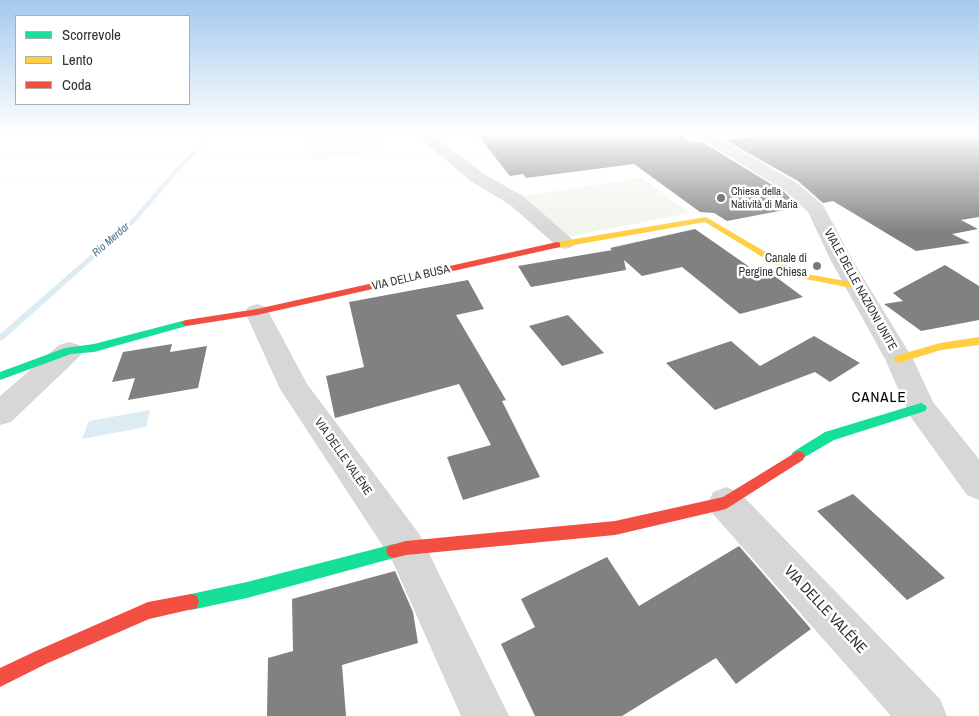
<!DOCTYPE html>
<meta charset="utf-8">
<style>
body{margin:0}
#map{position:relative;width:979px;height:716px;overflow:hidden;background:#fff;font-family:"Archivo Narrow",sans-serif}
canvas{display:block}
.legend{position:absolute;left:15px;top:15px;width:175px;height:90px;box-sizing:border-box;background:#fff;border:1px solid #adadad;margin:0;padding:6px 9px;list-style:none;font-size:15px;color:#333}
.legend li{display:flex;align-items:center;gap:10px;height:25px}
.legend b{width:25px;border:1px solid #adadad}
</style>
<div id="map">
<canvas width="979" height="716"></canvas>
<ul class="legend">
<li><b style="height:6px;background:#16e098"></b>Scorrevole</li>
<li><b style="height:6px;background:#ffcf43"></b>Lento</li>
<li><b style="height:6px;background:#f24e42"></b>Coda</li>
</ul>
</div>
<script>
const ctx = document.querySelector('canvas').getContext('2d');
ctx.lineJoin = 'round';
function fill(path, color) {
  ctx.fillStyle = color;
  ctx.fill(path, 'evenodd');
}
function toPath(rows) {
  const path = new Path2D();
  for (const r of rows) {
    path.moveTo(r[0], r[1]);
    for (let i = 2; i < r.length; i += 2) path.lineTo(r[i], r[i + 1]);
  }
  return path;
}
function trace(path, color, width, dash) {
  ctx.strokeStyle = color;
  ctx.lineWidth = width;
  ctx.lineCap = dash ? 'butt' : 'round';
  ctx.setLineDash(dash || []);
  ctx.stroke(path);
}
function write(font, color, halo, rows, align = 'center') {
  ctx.font = font + ' "Archivo Narrow",sans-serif';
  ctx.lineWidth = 5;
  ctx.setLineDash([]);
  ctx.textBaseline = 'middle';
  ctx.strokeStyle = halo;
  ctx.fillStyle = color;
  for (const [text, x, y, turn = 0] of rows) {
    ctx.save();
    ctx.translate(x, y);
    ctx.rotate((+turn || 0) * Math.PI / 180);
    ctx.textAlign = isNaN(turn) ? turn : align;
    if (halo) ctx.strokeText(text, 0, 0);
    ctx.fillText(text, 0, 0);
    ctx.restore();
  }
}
const green = toPath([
 [305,132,411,132,413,135,376,140,381,151,313,160],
 [641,178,690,213,567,237,524,196]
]);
const water = toPath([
 [150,410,146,427,82,439,89,421]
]);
const stream = toPath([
 [210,132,215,132,173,178,137,220,3,340,0,341,0,334,133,218,169,176,210,132]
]);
const building = toPath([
 [475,132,675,132,691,142,702,142,784,192,800,207,727,221,714,213,700,212,634,164,526,178,523,174,510,176],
 [807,132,979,132,979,217,961,220,978,229,952,234,970,243,916,251,833,201,823,203,798,181,725,140],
 [695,229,751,268,761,266,803,297,740,314,682,267,642,276,624,260,626,270,531,287,518,266,612,250,610,248],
 [945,265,979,286,979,320,921,331,884,304,903,301,893,293],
 [468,280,484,309,456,315,506,400,502,401,540,477,463,500,447,457,491,445,459,384,335,418,326,376,364,367,349,302],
 [568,315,604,353,562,366,529,326],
 [814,336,860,363,830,382,815,372,715,410,666,363,731,341,760,366],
 [172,344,170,352,207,346,198,388,128,400,135,378,112,382,123,352],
 [853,494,945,578,907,600,817,511],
 [739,546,811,629,736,684,716,658,622,716,535,716,501,644,535,627,521,599,607,557,639,606],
 [395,571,413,612,418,643,342,665,346,716,267,716,268,658,293,651,292,599]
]);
const street = toPath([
 [412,132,429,132,484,174,523,196,572,239,575,243,572,247,565,249,558,247,509,204,472,182,412,132],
 [690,132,708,132,797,183,823,205,853,261,913,359,933,402,979,459,979,500,967,495,910,416,885,359,831,261,808,212,785,191,690,132],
 [257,304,266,307,307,384,420,535,509,716,461,716,392,560,280,389,245,312,248,307,257,304],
 [69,342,79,345,83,351,79,357,11,422,0,425,0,396,59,345,69,342],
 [726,487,739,492,940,699,947,716,891,716,713,514,708,503,713,492,726,487]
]);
const fast = toPath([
 [186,320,191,323,190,325,94,352,71,354,0,380,0,372,65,348,94,344,186,320],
 [921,403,925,405,927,408,925,411,834,440,798,461,793,460,791,456,793,452,825,432,921,403],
 [394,544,400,546,402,551,400,556,394,558,247,598,191,610,185,608,183,602,185,596,191,594,247,582,394,544]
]);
const slow = toPath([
 [706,217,801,273,857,283,862,286,857,289,795,277,705,222,557,248,553,245,557,242,706,217],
 [979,337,979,345,941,350,899,363,893,359,895,356,940,343,979,337]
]);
const jam = toPath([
 [557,242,560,243,560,247,257,315,186,326,181,323,186,320,257,309,557,242],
 [798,451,803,452,805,456,803,460,726,509,615,535,406,555,394,558,388,556,386,551,388,546,406,541,615,521,723,497,798,451],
 [191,594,197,596,199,602,197,608,149,619,48,663,0,687,0,668,36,651,148,602,191,594]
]);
const markers = [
 [721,198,5,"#7a7a7a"],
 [817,266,5,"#7a7a7a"]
];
const farPoinames = [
 ["Chiesa della",731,192],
 ["Natività di Maria",731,205]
];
const farWaternames = [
 ["Rio Merdar",111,240,-41]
];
const poiNames = [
 ["Canale di",807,259],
 ["Pergine Chiesa",807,273]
];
const streetNames = [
 ["VIA DELLA BUSA",411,278,-13],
 ["VIALE DELLE NAZIONI UNITE",860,290,61],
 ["VIA DELLE VALÉNE",343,457,55]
];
const quarterNames = [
 ["CANALE",879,398]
];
const nearStreetnames = [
 ["VIA DELLE VALÉNE",825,610,47]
];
fill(green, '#f1f5ed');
fill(water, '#ddebf3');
fill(stream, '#ddebf3');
fill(building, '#818181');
fill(street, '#d7d7d7');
fill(fast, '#16e098');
fill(slow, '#ffcf43');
fill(jam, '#f24e42');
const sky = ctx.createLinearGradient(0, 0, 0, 233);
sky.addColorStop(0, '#a3caec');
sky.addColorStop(0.57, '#fff');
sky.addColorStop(1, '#ffffff00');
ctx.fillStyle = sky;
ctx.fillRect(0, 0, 979, 233);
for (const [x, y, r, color] of markers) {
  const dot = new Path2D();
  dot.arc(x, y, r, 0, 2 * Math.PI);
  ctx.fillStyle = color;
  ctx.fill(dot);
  trace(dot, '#fff', 2);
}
write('11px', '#333', '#fff', farPoinames, 'left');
write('italic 11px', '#3f7597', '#fff', farWaternames);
write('12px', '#333', '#fff', poiNames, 'right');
write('12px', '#333', '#fff', streetNames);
ctx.letterSpacing = '1px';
write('15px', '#000', '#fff', quarterNames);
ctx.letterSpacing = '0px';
write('15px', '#333', '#fff', nearStreetnames);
</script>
